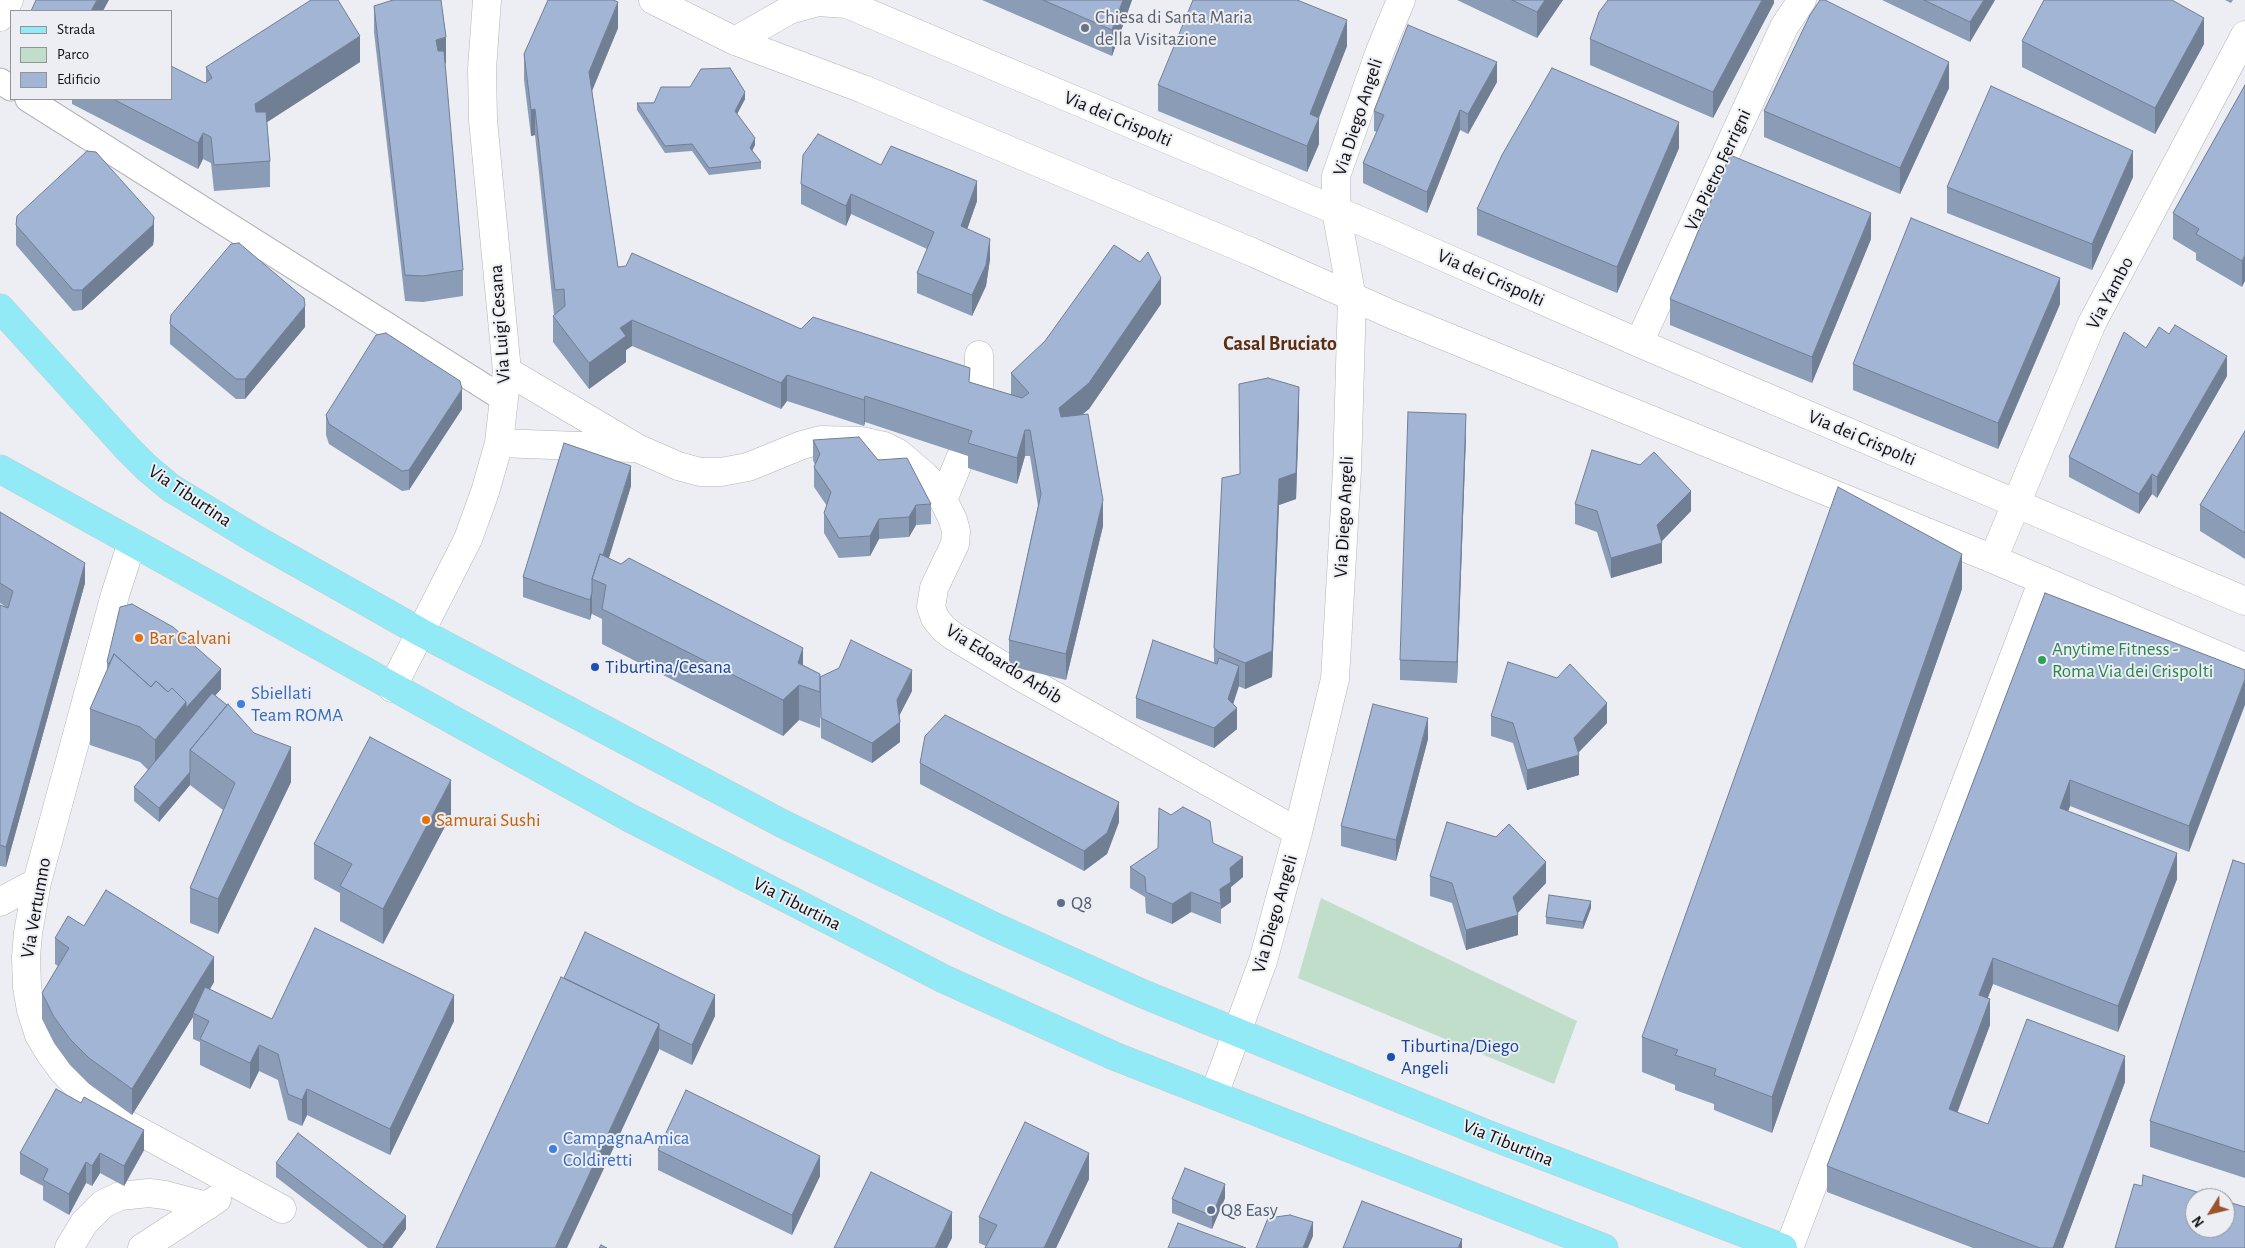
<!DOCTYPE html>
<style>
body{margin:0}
#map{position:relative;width:2245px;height:1248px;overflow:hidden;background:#eceef3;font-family:"Alegreya Sans",sans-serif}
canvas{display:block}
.legend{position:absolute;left:10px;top:10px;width:162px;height:90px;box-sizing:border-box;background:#eceef3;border:1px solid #939498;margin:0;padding:6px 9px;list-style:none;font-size:15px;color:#0d0e0f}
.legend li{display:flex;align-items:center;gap:10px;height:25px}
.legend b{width:25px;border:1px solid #939498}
.north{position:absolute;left:2185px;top:1188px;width:50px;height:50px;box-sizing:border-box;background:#eceef3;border:1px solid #939498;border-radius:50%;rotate:234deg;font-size:14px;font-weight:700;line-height:20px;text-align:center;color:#0d0e0f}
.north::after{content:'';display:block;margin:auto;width:18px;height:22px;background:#9b552b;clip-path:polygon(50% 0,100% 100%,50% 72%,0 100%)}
</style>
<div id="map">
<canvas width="2245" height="1248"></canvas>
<ul class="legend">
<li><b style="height:6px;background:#92eaf7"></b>Strada</li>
<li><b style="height:14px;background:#c0deca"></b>Parco</li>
<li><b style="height:14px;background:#a2b5d5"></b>Edificio</li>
</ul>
<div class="north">N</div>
</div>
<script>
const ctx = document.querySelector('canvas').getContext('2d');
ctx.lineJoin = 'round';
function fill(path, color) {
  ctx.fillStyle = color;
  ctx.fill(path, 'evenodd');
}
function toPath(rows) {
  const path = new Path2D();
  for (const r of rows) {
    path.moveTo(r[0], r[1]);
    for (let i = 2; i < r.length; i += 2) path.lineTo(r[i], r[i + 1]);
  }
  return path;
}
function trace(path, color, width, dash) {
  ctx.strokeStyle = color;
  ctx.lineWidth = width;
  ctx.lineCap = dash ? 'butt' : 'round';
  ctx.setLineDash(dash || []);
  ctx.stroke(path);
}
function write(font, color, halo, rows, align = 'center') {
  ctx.font = font + ' "Alegreya Sans",sans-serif';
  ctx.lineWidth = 4;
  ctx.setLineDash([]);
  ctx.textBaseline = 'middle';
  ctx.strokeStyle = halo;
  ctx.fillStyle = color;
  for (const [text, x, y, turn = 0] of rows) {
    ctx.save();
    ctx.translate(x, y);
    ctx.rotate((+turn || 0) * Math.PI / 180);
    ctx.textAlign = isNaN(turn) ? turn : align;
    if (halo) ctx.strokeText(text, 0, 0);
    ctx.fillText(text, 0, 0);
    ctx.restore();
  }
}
const green = toPath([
 [1321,898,1577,1021,1554,1084,1298,978]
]);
const pedestrian = toPath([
 [0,81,11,88],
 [28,99,504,399]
]);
const minor = toPath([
 [653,0,735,41,863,89,1254,253,1393,315,1993,559,2245,667],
 [0,17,9,0],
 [735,41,789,10,800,7,818,2,847,4,1387,232,1639,343,2245,601],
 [1639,343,1784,27,1802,0],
 [507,371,637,448,678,466,700,472,721,472,748,467,802,445,821,440,861,441,884,446,898,453,925,476,939,491,953,520,956,531,955,544,934,588,931,607,935,618,943,628,953,636,1021,677,1298,832],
 [979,411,979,355],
 [499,443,633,448],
 [943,500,962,454],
 [132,542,115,595,37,882,28,933,26,957,27,987,31,1010,39,1035,49,1052,63,1071,93,1102,128,1125,282,1209],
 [1993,559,2092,323,2245,35],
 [392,688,468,539,485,492,499,443,507,371,483,120,482,69,487,0],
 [0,902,37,882],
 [1214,1095,1263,961,1298,832,1335,679,1347,470,1352,298,1336,211,1336,176,1380,51,1401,0],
 [69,1248,84,1223,103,1204,120,1196,149,1193,165,1195,207,1206],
 [142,1248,217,1199],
 [1789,1248,2043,580]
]);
const primary = toPath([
 [0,308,127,448,147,468,171,488,255,539,422,633,783,824,993,926,1141,993,1489,1135,1783,1248],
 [0,469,630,818,944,979,1114,1056,1604,1248]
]);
const wall = toPath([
 [982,0,1132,0,1112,56],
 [1457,0,1563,0,1537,38],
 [1774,0,1774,3,1713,118,1590,65,1590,39],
 [1882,0,1995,0,1970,42],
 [2225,0,2233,0,2231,3],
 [374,6,446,63,445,64,463,270,463,296,423,302,405,301,374,32],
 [618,28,592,91,618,267,801,329,1011,395,1011,373,1161,304,1089,409,1082,414,1103,526,1066,680,1009,666,1009,640,1038,506,1030,456,1025,456,1017,484,968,468,968,456,865,422,864,426,787,401,781,409,632,346,626,350,626,362,589,389,553,342,553,316,554,315,535,135,531,136,524,80,524,54],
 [2022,41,2204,44,2155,134,2022,67],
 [1347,46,1319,118,1319,144,1307,172,1158,111,1158,85],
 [360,62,267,122,270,161,270,187,214,191,211,163,203,159,198,169,72,104,72,99,171,99,206,82,206,67],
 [1497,82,1468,134,1460,130,1427,213,1363,183,1363,163,1377,132,1374,131,1374,111],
 [2245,85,2242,287,2196,260,2196,253,2173,239,2173,213],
 [1949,88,1900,194,1764,137,1764,111],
 [745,99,737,114,755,145,752,150,761,162,761,169,709,175,692,151,665,153,637,110,637,103],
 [1679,148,1617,293,1477,235,1477,209],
 [881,165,977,201,967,229,990,259,986,286,972,316,917,293,917,273,927,249,851,214,846,226,801,204,801,184],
 [2133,177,2092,270,1947,213,1947,187],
 [16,225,154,238,153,245,82,310,73,311,16,245],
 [1871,239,1812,383,1670,325,1670,299],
 [2060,304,1998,449,1853,390,1853,364],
 [170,324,305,327,245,399,236,399,170,344],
 [2169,334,2227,376,2157,498,2152,494,2139,514,2069,477,2069,457,2146,348],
 [462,409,409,490,402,491,329,444,326,435,326,415],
 [1299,413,1296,499,1279,505,1272,677,1245,689,1238,686,1233,704,1237,729,1214,748,1136,718,1136,698,1214,663,1214,648,1240,474],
 [2245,431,2245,559,2200,531,2200,505],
 [1466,435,1457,683,1400,680,1400,660],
 [813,440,878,460,931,504,931,524,916,525,909,537,879,539,870,556,839,558,824,533,824,513,827,506,814,487,814,467,815,465,813,460],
 [631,486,609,558,820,674,820,728,799,720,783,736,602,644,602,619,592,614,592,612,590,620,523,597,523,577],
 [1575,504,1691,511,1662,541,1662,563,1611,578,1597,532,1575,524],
 [0,512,85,583,6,867,0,866,0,605,6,607,0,603],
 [1962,589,1772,1133,1714,1110,1714,1104,1675,1090,1675,1085,1642,1072,1642,1037],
 [2045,593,2245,670,2189,852,2070,806,2068,811,2177,879,2118,1032,1993,984,1988,998,1990,1025,1957,1112,1988,1124,2125,1082,2063,1248,1973,1248,1827,1192,1827,1166],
 [107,662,221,689,215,696,238,715,291,782,218,934,190,923,190,888,223,810,190,785,159,822,134,801,134,787,148,770,140,762,90,745,90,709,107,671],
 [820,677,912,691,899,716,900,742,872,763,821,738],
 [1491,716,1607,723,1578,753,1579,775,1527,790,1513,743,1491,736],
 [1428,739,1396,861,1341,846,1341,826],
 [920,763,1119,822,1107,854,1084,871,920,784],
 [451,815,383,944,340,921,340,893,314,879,314,844],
 [1213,843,1243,877,1231,887,1231,902,1221,909,1221,924,1191,912,1172,924,1146,913,1145,897,1130,888,1130,867],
 [2245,864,2245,1178,2150,1147,2150,1121],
 [1430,876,1546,883,1517,913,1518,935,1466,950,1452,903,1430,896],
 [1591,908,1583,929,1546,924,1546,917],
 [84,926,214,982,210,989,272,1019,454,1021,390,1155,307,1115,302,1126,288,1120,278,1080,259,1071,250,1089,200,1065,200,1042,193,1039,193,1017,132,1115,89,1084,70,1065,54,1043,42,1019,42,993,58,966,55,964,55,938],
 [564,978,715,1016,692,1065,659,1049],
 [144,1150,124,1186,100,1173,92,1186,86,1183,69,1215,43,1200,43,1186,20,1174,20,1153],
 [658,1150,820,1176,792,1235,658,1170],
 [276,1163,406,1229,392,1248,368,1248,276,1177],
 [1089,1179,1056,1248,985,1248,986,1246,979,1243,979,1217],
 [1225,1198,1212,1229,1172,1213,1172,1199]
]);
const shadedWall = toPath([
 [97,0,109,0,103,11,91,11],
 [1123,0,1132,0,1112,56,1112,30],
 [1545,0,1563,0,1537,38,1537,12],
 [1762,0,1774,0,1774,3,1713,118,1713,92],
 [1984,0,1995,0,1970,42,1970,22],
 [618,2,618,28,589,98,589,72],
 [2204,18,2204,44,2155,134,2155,108],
 [1347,20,1347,46,1310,140,1310,114],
 [360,36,360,62,255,130,255,104],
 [446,37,446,63,436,66,436,40],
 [1497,62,1497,82,1468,134,1468,114],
 [1949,62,1949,88,1900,194,1900,168],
 [745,92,745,99,735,118,735,111],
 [535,109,535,135,531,136,531,110],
 [1460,110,1460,130,1427,213,1427,192],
 [1319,118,1319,144,1307,172,1307,146],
 [1679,122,1679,148,1617,293,1617,267],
 [203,133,203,159,198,169,198,143],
 [755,138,755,145,750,155,750,148],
 [2133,151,2133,177,2092,270,2092,244],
 [977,181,977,201,961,247,961,226],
 [851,194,851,214,846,226,846,206],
 [1871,213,1871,239,1812,383,1812,357],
 [154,217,154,238,153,245,82,310,82,290],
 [990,239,990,259,986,286,972,316,972,295],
 [2245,255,2245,281,2242,287,2242,261],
 [1161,278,1161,304,1089,409,1059,434,1059,408],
 [2060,278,2060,304,1998,449,1998,423],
 [305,306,305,327,245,399,245,379],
 [632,320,632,346,626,350,626,362,589,389,589,363,620,328],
 [2227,356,2227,376,2157,498,2157,477],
 [787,375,787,401,781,409,781,383],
 [1299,387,1299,413,1296,499,1279,505,1272,677,1245,689,1245,663,1279,479],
 [462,389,462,409,409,490,409,470],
 [865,396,865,422,864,426,864,400],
 [1466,414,1466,435,1457,683,1457,662],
 [1025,430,1025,456,1017,484,1017,458],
 [631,466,631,486,601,583,596,580],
 [2152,474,2152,494,2139,514,2139,494],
 [1691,491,1691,511,1659,544,1662,543,1662,563,1611,578,1611,558,1657,525],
 [1103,500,1103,526,1066,680,1066,654],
 [916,505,916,525,909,537,909,517],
 [879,519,879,539,870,556,870,536],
 [1962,554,1962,589,1772,1133,1772,1097],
 [85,563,85,583,6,867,6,847],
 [592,592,592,612,590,620,590,600],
 [803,648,803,683,799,685,799,720,783,736,783,700],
 [1239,666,1239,686,1230,714,1237,708,1237,729,1214,748,1214,728,1228,699],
 [221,669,221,689,186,728,155,776,155,740,186,702],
 [912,670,912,691,897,720,897,700],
 [2245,679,2245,705,2189,852,2189,826],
 [1607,703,1607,723,1575,756,1579,755,1579,775,1527,790,1527,770,1574,738],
 [1428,718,1428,739,1396,861,1396,840],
 [900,722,900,742,872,763,872,743],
 [291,747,291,782,218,934,218,899],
 [190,772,190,785,159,822,159,808],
 [451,780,451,815,383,944,383,909],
 [2070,780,2070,806,2060,834,2060,808],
 [1119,802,1119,822,1107,854,1084,871,1084,851],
 [2177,853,2177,879,2118,1032,2118,1006],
 [1243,857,1243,877,1231,887,1231,902,1221,909,1220,889,1230,868],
 [1546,862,1546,883,1515,916,1518,915,1518,935,1466,950,1466,930,1513,897],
 [1191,892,1191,912,1172,924,1172,904],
 [1591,901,1591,908,1583,929,1583,922],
 [214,957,214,982,195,1014,193,1013,193,1017,132,1115,132,1089],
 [1993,958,1993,984,1979,1020,1979,995],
 [454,995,454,1021,390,1155,390,1129],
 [715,995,715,1016,692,1065,692,1045],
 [1990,999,1990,1025,1949,1135,1949,1109],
 [659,1024,659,1050,567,1248,555,1248],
 [259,1045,259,1071,250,1089,250,1063],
 [2125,1056,2125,1082,2063,1248,2053,1248],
 [307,1089,307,1115,302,1126,302,1100],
 [144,1130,144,1150,124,1186,124,1166],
 [100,1153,100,1173,92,1186,92,1166],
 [1089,1153,1089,1179,1056,1248,1044,1248],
 [820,1156,820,1176,792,1235,792,1215],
 [86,1162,86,1183,69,1215,69,1194],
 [1225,1184,1225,1198,1212,1229,1212,1216],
 [952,1212,952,1238,947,1248,935,1248],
 [406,1216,406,1229,392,1248,383,1248,383,1245],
 [1313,1222,1313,1236,1308,1248,1303,1248],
 [1462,1239,1462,1248,1458,1248]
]);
const building = toPath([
 [36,0,97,0,91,11,31,11,36,0],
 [311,0,338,0,360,36,255,104,256,112,266,112,270,161,214,165,211,137,203,133,198,143,113,99,171,99,171,66,205,83,212,78,206,67,311,0],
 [393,0,441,0,446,37,436,40,438,51,444,51,463,270,423,276,405,275,374,6,393,0],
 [548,0,613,0,618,2,589,72,618,267,626,266,632,253,801,329,813,317,970,368,969,382,1022,398,1029,393,1011,373,1045,341,1114,245,1140,262,1148,252,1161,278,1089,383,1059,408,1061,417,1088,414,1103,500,1066,654,1009,640,1041,494,1030,430,1025,430,1017,458,968,443,972,431,865,396,864,400,787,375,781,383,632,320,620,328,626,336,589,363,553,316,565,306,564,289,555,290,535,109,531,110,524,54,548,0],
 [1043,0,1123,0,1112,30,1043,0],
 [1193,0,1297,0,1347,20,1310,114,1319,118,1307,146,1158,85,1193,0],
 [1512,0,1545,0,1537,12,1512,0],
 [1608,0,1762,0,1713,92,1590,39,1599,12,1608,0],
 [1820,0,1825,0,1949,62,1900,168,1764,111,1810,15,1820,0],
 [1924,0,1984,0,1970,22,1924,0],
 [2044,0,2172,0,2204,18,2155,108,2022,41,2044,0],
 [1408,25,1497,62,1468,114,1460,110,1427,192,1363,163,1384,115,1374,111,1408,25],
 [730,68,745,92,735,111,755,138,750,148,761,162,709,168,692,144,665,146,637,103,654,103,661,87,690,87,701,69,730,68],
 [1552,68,1679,122,1617,267,1477,209,1502,155,1552,68],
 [2245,85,2245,255,2242,261,2196,234,2199,229,2173,213,2245,85],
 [1991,86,2133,151,2092,244,1947,187,1991,86],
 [818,134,881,165,891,146,977,181,961,226,990,239,986,265,972,295,917,273,934,232,851,194,846,206,801,184,803,155,818,134],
 [87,151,96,152,154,217,153,225,82,290,73,290,16,225,17,216,87,151],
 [1730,155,1871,213,1812,357,1670,299,1730,155],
 [1911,218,2060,278,1998,423,1853,364,1911,218],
 [239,243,304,298,305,306,245,379,236,379,170,324,171,315,231,244,239,243],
 [2175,325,2227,356,2157,477,2152,474,2139,494,2069,457,2124,332,2146,348,2159,327,2169,334,2175,325],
 [386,333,460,381,462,389,409,470,402,471,329,424,326,415,376,335,386,333],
 [1268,378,1299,387,1296,473,1279,479,1272,651,1245,663,1219,652,1214,648,1222,478,1240,474,1239,384,1268,378],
 [1408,412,1466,414,1457,662,1400,660,1408,412],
 [2245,431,2245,533,2200,505,2245,431],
 [859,437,878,460,907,458,931,504,916,505,909,517,879,519,870,536,839,538,824,513,831,492,814,467,820,454,813,440,859,437],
 [564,443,631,466,603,555,600,554,592,579,592,592,590,600,523,577,564,443],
 [1592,450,1640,465,1654,452,1691,491,1657,525,1662,543,1611,558,1597,511,1575,504,1592,450],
 [1838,487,1962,554,1772,1097,1714,1075,1716,1069,1675,1055,1678,1050,1642,1037,1838,487],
 [0,512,85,563,6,847,0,845,0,605,8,608,13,591,0,583,0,512],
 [600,554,621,564,629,558,803,648,798,663,820,674,820,692,799,685,783,700,602,609,606,585,592,579,600,554],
 [2045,593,2245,670,2245,679,2189,826,2070,780,2060,808,2177,853,2118,1006,1993,958,1979,995,1990,999,1949,1109,1988,1124,2027,1019,2125,1056,2053,1248,2040,1248,1827,1166,2045,593],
 [132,604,173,627,221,669,186,708,186,702,172,688,168,692,156,681,151,687,114,654,109,664,107,662,120,607,132,604],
 [851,640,912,670,897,700,900,722,872,743,821,718,820,677,839,668,851,640],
 [1153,640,1217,664,1219,658,1239,666,1228,699,1237,708,1214,728,1136,698,1153,640],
 [114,654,151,687,156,681,168,692,172,688,186,702,155,740,140,727,90,709,114,654],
 [1508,662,1557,678,1570,664,1607,703,1574,738,1579,755,1527,770,1513,723,1491,716,1508,662],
 [212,693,227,705,190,750,190,772,159,808,134,787,212,693],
 [228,704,254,733,291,747,218,899,190,888,235,783,190,750,228,704],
 [1373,704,1428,718,1396,840,1341,826,1373,704],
 [945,715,1119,802,1107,833,1084,851,920,763,925,736,945,715],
 [370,737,451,780,383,909,340,886,352,864,314,844,370,737],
 [1183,807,1210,821,1213,843,1243,857,1230,868,1231,882,1220,889,1221,904,1191,892,1172,904,1146,892,1145,877,1130,867,1158,848,1159,808,1171,815,1183,807],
 [1447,822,1496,837,1509,824,1546,862,1513,897,1518,915,1466,930,1452,883,1430,876,1447,822],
 [2233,860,2245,864,2245,1152,2150,1121,2233,860],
 [106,890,214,957,132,1089,89,1058,70,1039,54,1017,42,993,69,948,55,938,68,916,84,926,106,890],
 [1549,895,1591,901,1583,922,1546,917,1549,895],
 [315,928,454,995,390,1129,307,1089,302,1100,288,1094,278,1054,259,1045,250,1063,200,1039,209,1021,193,1013,205,987,272,1019,315,928],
 [585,932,715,995,692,1045,659,1029,659,1024,564,978,585,932],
 [561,977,659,1024,555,1248,436,1248,561,977],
 [56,1089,81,1103,84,1097,144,1130,124,1166,100,1153,92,1166,86,1162,69,1194,43,1180,48,1169,20,1153,56,1089],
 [686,1090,820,1156,792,1215,658,1150,686,1090],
 [1025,1122,1089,1153,1044,1248,985,1248,997,1225,979,1217,1025,1122],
 [298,1133,406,1216,383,1245,276,1163,298,1133],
 [1185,1168,1225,1184,1212,1216,1172,1199,1185,1168],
 [871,1172,952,1212,935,1248,834,1248,871,1172],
 [2143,1175,2216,1198,2195,1198,2195,1228,2225,1228,2225,1201,2245,1207,2245,1248,2115,1248,2134,1184,2142,1186,2143,1175],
 [1362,1201,1462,1239,1458,1248,1343,1248,1362,1201],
 [1290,1215,1313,1222,1303,1248,1256,1248,1268,1218,1290,1215],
 [1178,1223,1246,1248,1168,1248,1178,1223],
 [601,1245,607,1248,599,1248,601,1245]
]);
const markers = [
 [1085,28,5,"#6b7280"],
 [139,638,5,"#e8710a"],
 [2042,660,5,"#2e9e5b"],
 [595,667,5,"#1a4fb4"],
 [241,704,5,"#3f7fe0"],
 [426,820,5,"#e8710a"],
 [1061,903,5,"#5c6f8a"],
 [1391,1057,5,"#1a4fb4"],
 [553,1149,5,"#3f7fe0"],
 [1211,1210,5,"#5c6f8a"]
];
const worshipNames = [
 ["Chiesa di Santa Maria",1095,17],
 ["della Visitazione",1095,39]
];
const streetNames = [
 ["Via Diego Angeli",1358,117,-72],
 ["Via dei Crispolti",1118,119,23],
 ["Via Pietro Ferrigni",1718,170,-65],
 ["Via dei Crispolti",1491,278,24],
 ["Via Yambo",2110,293,-62],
 ["Via Luigi Cesana",500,324,-94],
 ["Via dei Crispolti",1862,438,23],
 ["Via Tiburtina",190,496,34],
 ["Via Diego Angeli",1344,517,-87],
 ["Via Edoardo Arbib",1004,664,32],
 ["Via Tiburtina",797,904,27],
 ["Via Vertumno",36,908,-80],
 ["Via Diego Angeli",1275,914,-74],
 ["Via Tiburtina",1508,1143,22]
];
const foodNames = [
 ["Bar Calvani",149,638],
 ["Samurai Sushi",436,820]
];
const leisureNames = [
 ["Anytime Fitness -",2052,649],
 ["Roma Via dei Crispolti",2052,671]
];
const transitNames = [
 ["Tiburtina/Cesana",605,667],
 ["Tiburtina/Diego",1401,1046],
 ["Angeli",1401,1068]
];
const shopNames = [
 ["Sbiellati",251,693],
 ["Team ROMA",251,715],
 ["CampagnaAmica",563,1138],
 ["Coldiretti",563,1160]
];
const serviceNames = [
 ["Q8",1071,903],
 ["Q8 Easy",1221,1210]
];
const neighbourhoodNames = [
 ["Casal Bruciato",1280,344]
];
fill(green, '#c0deca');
trace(pedestrian, '#b2b5b9', 27);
trace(minor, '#b2b5b9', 29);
trace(primary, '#cacaca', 29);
trace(pedestrian, '#fff', 25);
trace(minor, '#fff', 28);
trace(primary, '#92eaf7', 28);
fill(wall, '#8b9cb7');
fill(shadedWall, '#717f95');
fill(building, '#a2b5d5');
trace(building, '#717f95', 1);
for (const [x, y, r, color] of markers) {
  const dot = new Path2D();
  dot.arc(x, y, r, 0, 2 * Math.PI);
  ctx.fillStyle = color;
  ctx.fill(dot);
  trace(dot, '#eceef3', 2);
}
write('19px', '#5b616d', '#eceef3', worshipNames, 'left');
write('19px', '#0d0e0f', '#eceef3', streetNames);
write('19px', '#c56008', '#eceef3', foodNames, 'left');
write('19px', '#27864d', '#eceef3', leisureNames, 'left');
write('19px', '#164399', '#eceef3', transitNames, 'left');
write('19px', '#366cbe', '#eceef3', shopNames, 'left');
write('19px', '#4e5e75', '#eceef3', serviceNames, 'left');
write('bold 20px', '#5c2d10', '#eceef3', neighbourhoodNames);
</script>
